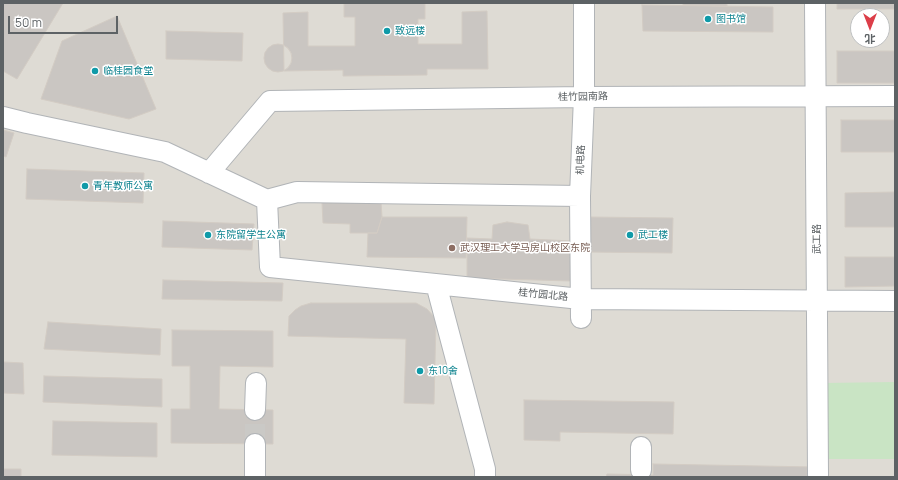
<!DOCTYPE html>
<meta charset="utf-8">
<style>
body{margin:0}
#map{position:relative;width:898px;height:480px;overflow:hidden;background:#eeebe6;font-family:Manrope,"Noto Sans SC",sans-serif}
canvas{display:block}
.frame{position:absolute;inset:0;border:4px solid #5d6265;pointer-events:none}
.north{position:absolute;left:850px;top:8px;width:40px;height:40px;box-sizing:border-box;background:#fff;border:1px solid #bec0c1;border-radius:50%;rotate:180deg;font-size:11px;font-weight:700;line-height:16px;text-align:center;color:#5d6265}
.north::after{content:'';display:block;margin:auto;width:14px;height:18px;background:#dc3e49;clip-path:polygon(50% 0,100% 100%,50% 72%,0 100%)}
.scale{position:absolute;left:8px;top:16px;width:110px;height:18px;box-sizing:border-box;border:2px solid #5d6265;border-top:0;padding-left:5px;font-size:12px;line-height:14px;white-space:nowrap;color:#5d6265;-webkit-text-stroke:3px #fff;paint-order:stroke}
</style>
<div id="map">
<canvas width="898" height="480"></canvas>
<div class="frame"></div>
<div class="north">北</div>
<div class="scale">50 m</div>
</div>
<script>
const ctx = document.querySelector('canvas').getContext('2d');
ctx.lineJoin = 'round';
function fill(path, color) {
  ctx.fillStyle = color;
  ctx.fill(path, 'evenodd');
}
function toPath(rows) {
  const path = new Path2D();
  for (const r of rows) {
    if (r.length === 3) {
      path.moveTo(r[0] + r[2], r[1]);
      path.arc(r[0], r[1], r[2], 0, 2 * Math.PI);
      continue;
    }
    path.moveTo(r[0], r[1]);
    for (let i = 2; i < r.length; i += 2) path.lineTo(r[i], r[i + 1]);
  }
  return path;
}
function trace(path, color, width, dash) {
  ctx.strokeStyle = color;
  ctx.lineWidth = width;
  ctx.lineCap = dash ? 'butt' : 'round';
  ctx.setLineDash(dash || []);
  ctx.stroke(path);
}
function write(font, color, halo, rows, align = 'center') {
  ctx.font = font + ' Manrope,"Noto Sans SC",sans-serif';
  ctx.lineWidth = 3;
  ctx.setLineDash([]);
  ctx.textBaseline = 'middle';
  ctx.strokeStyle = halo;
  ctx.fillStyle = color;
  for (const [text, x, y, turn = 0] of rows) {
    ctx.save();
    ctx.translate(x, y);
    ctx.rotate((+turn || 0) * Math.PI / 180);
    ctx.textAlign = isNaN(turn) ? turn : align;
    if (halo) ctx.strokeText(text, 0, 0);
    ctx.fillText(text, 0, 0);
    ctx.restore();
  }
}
const education = toPath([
 [3,3,895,3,895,477,3,477],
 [858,16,882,16,882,40,858,40]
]);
const green = toPath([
 [895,382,895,459,824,459,823,383]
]);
const building = toPath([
 [3,3,63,3,17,79,3,71,3,3],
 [344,3,425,3,425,19,418,19,418,44,462,44,462,12,487,11,488,69,427,69,427,75,343,76,343,70,284,71,283,13,308,12,308,46,355,46,355,17,344,17,344,3],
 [683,3,727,3,727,6,683,5,683,3],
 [837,3,895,3,895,9,837,9,837,3],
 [642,5,773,7,773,32,643,31,642,5],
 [117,16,156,109,129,119,41,99,62,41,117,16],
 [166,31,243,33,242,61,166,59,166,31],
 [278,58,14],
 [837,51,895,51,895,83,837,83,837,51],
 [841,120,895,120,895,152,841,152,841,120],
 [3,130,14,133,6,157,3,156,3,130],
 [27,169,144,173,143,203,26,199,27,169],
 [895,192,895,227,845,227,845,193,895,192],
 [327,199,381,202,382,217,377,233,350,233,350,224,323,223,322,203,327,199],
 [382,217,467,217,466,258,367,257,368,233,377,233,382,217],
 [588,217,673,218,672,253,587,252,588,217],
 [163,221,254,224,252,250,162,247,163,221],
 [507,222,528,225,530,239,572,241,571,281,467,278,467,238,492,239,493,225,507,222],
 [845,257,895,257,895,286,845,287,845,257],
 [163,280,283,283,282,301,162,299,163,280],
 [311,303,416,303,427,309,436,319,434,404,404,403,406,339,288,336,289,316,295,310,301,306,311,303],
 [48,322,161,329,160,355,44,349,48,322],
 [172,330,273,331,273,367,220,366,219,409,273,410,273,444,171,443,171,409,190,409,190,366,172,366,172,330],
 [3,362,23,363,24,394,3,393,3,362],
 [44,376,162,379,162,407,43,402,44,376],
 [524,400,674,402,673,434,560,432,560,441,524,440,524,400],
 [53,421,157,423,157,457,52,455,53,421],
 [653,464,814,467,814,477,606,477,607,474,653,475,653,464],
 [3,469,21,469,21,477,3,477,3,469]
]);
const minorTunnel = toPath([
 [255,444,255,410]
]);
const minor = toPath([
 [815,3,818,475],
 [3,117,27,123,165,152,267,200,270,267,581,299,895,301],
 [209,173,270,101,584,97,895,96],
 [267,200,297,192,580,196],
 [436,284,485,469,485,477],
 [581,318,580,196,584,97,584,3],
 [255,410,256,383],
 [641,447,641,470],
 [255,477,255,444]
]);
const markers = [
 [708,19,4,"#0f9aa8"],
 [387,31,4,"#0f9aa8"],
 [95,71,4,"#0f9aa8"],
 [85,186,4,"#0f9aa8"],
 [208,235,4,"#0f9aa8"],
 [630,235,4,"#0f9aa8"],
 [452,248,4,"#8d6e63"],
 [420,371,4,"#0f9aa8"]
];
const cultureNames = [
 ["图书馆",716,19],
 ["致远楼",395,31],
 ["临桂园食堂",103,71],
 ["青年教师公寓",93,186],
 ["东院留学生公寓",216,235],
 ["武工楼",638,235],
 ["东10舍",428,371]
];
const streetNames = [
 ["桂竹园南路",583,97,-1],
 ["机电路",581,160,-88],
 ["武工路",817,239,-90],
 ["桂竹园北路",543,295,6]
];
const educationNames = [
 ["武汉理工大学马房山校区东院",460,248]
];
fill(education, '#dedbd4');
fill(green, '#c9e4c4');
fill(building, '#cac6c2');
trace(building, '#d3ccc4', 1);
trace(minorTunnel, '#cac9c6', 20, [20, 10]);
trace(minor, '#b1b4b7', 22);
trace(minor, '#fff', 20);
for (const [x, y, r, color] of markers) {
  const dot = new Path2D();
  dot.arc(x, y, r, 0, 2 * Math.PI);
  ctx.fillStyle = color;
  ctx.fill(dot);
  trace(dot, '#fff', 1.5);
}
write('10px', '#0d838f', '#fff', cultureNames, 'left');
write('10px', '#5d6265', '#fff', streetNames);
write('10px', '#785e54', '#fff', educationNames, 'left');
</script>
